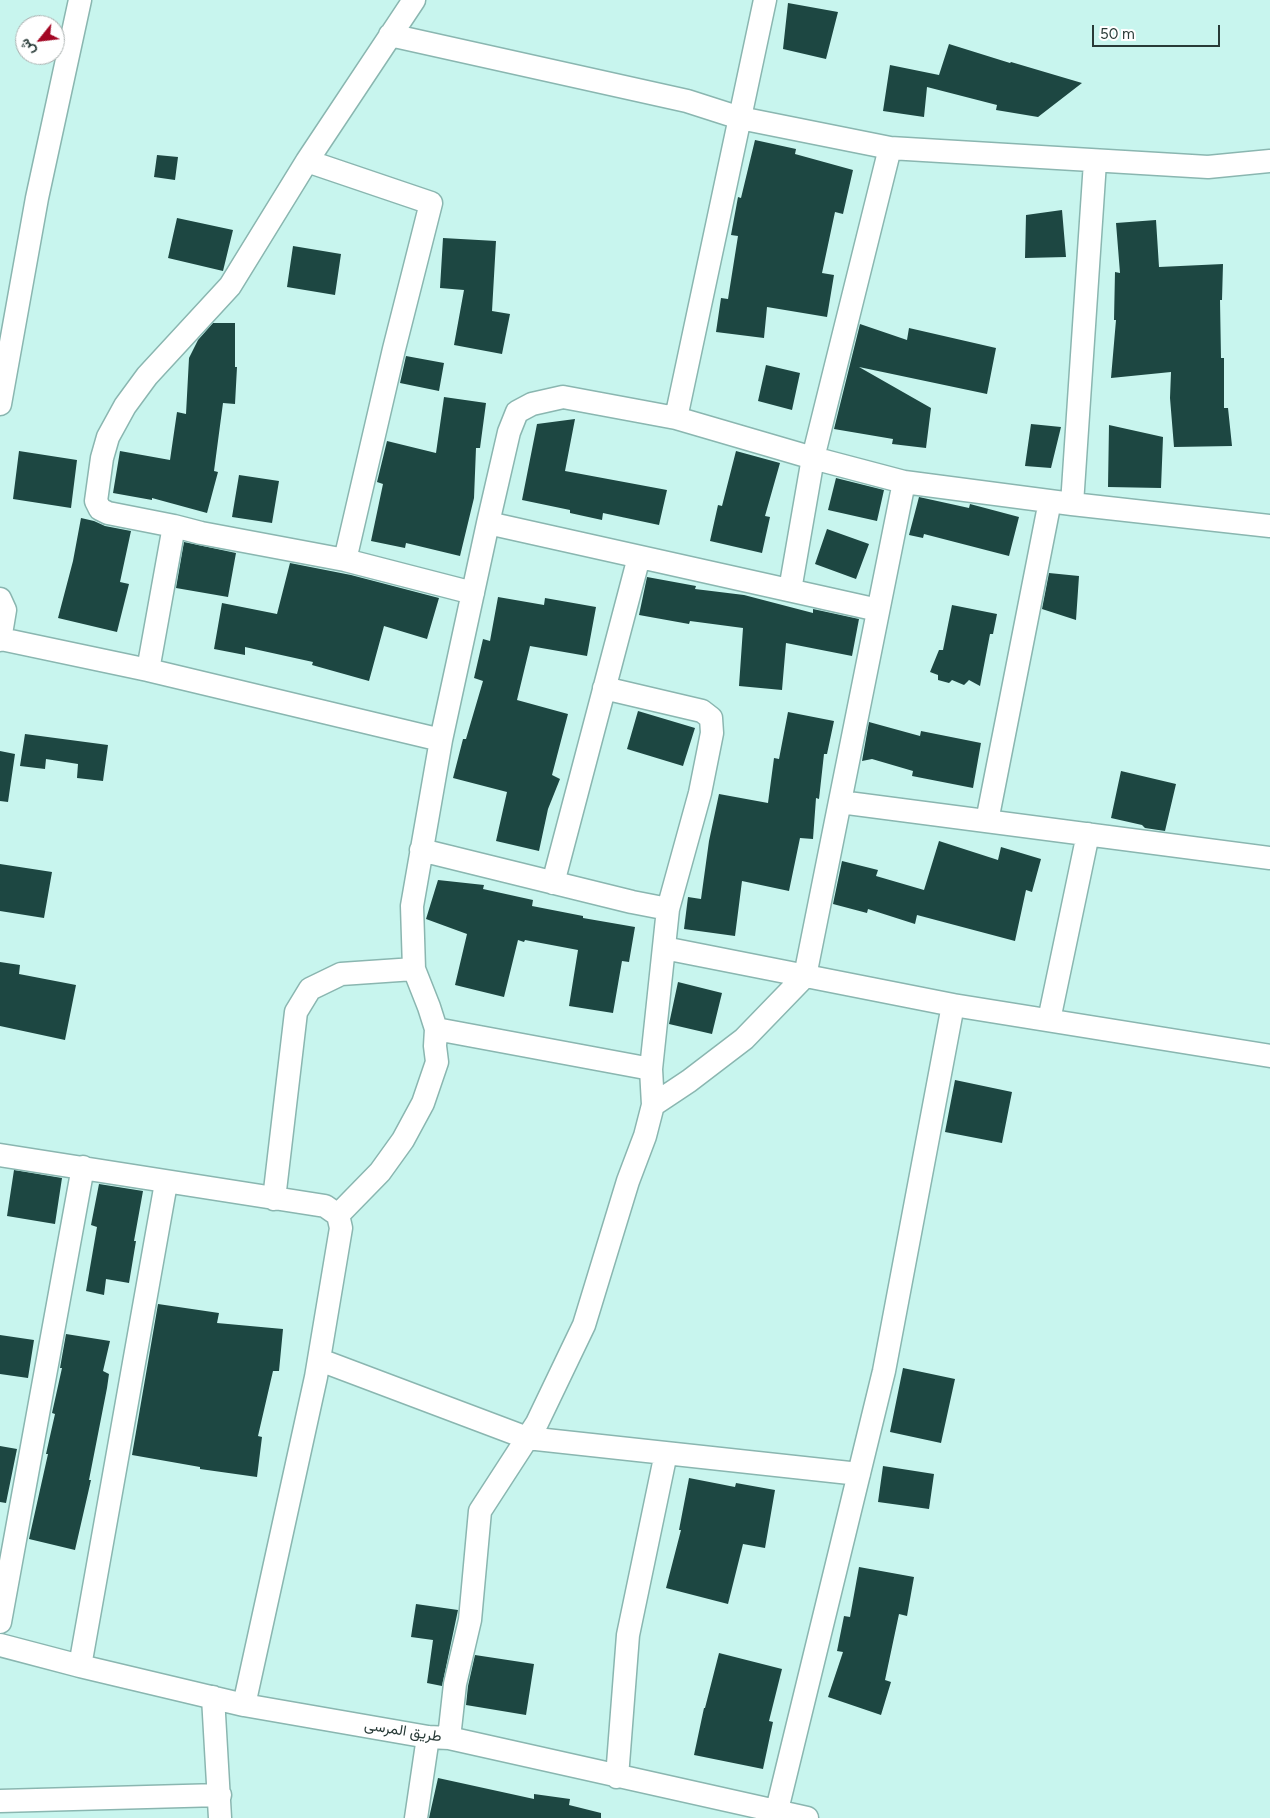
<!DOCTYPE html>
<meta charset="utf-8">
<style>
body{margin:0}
#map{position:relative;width:1270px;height:1818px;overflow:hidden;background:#c8f5ee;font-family:Figtree,Vazirmatn,sans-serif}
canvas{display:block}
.north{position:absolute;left:15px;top:15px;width:50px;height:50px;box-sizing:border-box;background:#fff;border:1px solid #a9b0af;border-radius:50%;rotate:241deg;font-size:14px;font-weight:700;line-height:20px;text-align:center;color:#283a37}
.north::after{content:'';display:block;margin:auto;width:18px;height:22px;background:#a30623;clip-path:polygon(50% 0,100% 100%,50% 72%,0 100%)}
.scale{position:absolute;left:1092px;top:25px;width:128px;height:22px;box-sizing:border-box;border:2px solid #283a37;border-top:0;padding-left:6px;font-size:15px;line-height:18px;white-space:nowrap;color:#283a37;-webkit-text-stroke:4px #fff;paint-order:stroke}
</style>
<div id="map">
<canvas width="1270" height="1818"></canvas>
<div class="north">ش</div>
<div class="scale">50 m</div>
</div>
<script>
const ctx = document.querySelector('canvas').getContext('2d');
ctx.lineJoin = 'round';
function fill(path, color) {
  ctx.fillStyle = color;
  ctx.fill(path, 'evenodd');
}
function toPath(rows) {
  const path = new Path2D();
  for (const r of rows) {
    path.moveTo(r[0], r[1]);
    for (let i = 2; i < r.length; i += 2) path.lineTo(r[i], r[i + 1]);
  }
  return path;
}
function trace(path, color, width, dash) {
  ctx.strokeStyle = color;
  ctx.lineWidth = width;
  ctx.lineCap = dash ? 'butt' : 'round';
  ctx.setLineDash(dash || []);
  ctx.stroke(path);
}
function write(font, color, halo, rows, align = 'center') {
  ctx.font = font + ' Figtree,Vazirmatn,sans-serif';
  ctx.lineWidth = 5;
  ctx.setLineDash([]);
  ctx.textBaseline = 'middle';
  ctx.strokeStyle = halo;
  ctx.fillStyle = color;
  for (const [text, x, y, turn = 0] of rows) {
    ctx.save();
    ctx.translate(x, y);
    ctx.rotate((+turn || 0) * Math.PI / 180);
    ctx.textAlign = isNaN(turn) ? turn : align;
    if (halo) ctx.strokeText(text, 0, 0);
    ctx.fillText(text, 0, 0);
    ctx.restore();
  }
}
const building = toPath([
 [788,3,838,12,826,59,783,49],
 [949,44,1010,63,1011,62,1082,83,1038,117,996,110,997,105,927,87,924,117,883,111,890,65,939,75],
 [755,140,796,149,795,154,853,170,843,214,835,212,822,273,834,275,827,317,767,307,764,338,716,332,721,298,728,299,738,236,731,235,738,197,741,198],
 [157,155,178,157,175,180,154,177],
 [1062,210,1066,257,1025,258,1026,215],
 [177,218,233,230,223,271,168,258],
 [1156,220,1159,267,1223,264,1222,300,1220,300,1221,358,1224,358,1224,408,1228,408,1232,446,1174,447,1170,398,1171,372,1111,378,1116,320,1114,320,1115,272,1120,273,1116,223],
 [443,238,496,241,492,311,510,314,502,354,454,345,464,290,440,288],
 [293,246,341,254,335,295,287,287],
 [213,323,235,323,235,367,237,367,235,404,223,403,214,471,218,472,207,513,152,498,152,500,113,493,120,451,170,460,177,412,186,414,189,358,198,340],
 [860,324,907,340,909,328,996,348,987,394,859,367,931,408,926,448,892,444,893,439,834,429],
 [406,356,444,363,439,391,400,383],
 [766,365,800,373,792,410,758,401],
 [444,397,486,403,480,448,476,448,474,498,460,556,406,543,405,548,371,541,383,484,377,482,387,441,436,453],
 [575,419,565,471,667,490,659,525,603,513,602,520,570,513,570,510,522,500,537,424],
 [1031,424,1061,427,1051,468,1025,466],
 [1109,425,1163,437,1161,488,1108,487],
 [19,451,77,460,71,508,13,499],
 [736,451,780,463,765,516,770,517,762,553,710,541,718,505,722,506],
 [239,475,279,481,272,523,232,517],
 [836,478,884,490,877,521,828,510],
 [919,497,969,508,970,504,1019,517,1009,556,924,534,923,538,909,535],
 [81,518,94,521,105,526,131,531,120,582,129,584,117,632,58,618,73,561],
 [827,529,869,544,856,579,815,564],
 [184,542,236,553,228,597,176,588],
 [290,563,351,575,439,598,427,639,384,626,369,681,312,665,313,662,245,647,245,655,214,649,222,603,277,614],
 [1049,573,1079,576,1076,620,1042,609],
 [647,577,696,586,695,589,744,595,813,613,813,609,859,619,852,656,786,643,782,690,739,686,743,628,690,621,689,624,639,615],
 [498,597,544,605,545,598,596,607,587,656,530,646,517,700,568,714,552,775,560,779,548,809,539,851,496,841,507,792,453,778,463,739,466,739,483,681,474,678,483,639,490,641],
 [952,605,997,614,993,634,990,634,980,686,969,680,964,685,952,680,949,683,938,680,938,675,930,672,939,650,943,650],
 [638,711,695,728,683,766,627,749],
 [788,712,834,721,827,754,824,754,819,799,816,798,813,839,800,838,789,891,742,881,735,936,684,929,688,897,701,899,709,841,719,794,768,803,774,758,779,759],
 [869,722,920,736,921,731,981,743,973,788,912,776,913,771,872,759,862,761],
 [25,734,108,745,103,781,77,778,78,764,46,759,45,769,20,766],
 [0,751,15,754,8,802,0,801],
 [1121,771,1176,784,1165,831,1145,828,1142,825,1111,818],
 [939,841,998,860,1001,847,1041,859,1032,892,1026,890,1015,941,917,915,915,924,868,909,867,913,833,904,842,861,878,870,876,876,924,890],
 [0,864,52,872,44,918,0,911],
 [438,880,484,885,483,889,533,900,532,906,583,916,583,918,635,927,629,962,622,961,613,1013,569,1006,578,950,525,940,524,942,518,940,504,997,455,985,467,934,426,919],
 [0,962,20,965,19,974,76,985,65,1040,0,1026],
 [678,982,722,993,712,1034,669,1024],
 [955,1080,1012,1092,1002,1143,945,1132],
 [14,1170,62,1178,55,1224,7,1216],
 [99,1184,143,1191,134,1241,136,1241,129,1283,106,1279,104,1295,86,1291,97,1227,91,1225],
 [158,1304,219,1313,217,1323,283,1329,279,1371,273,1371,258,1436,262,1437,257,1477,200,1469,200,1467,132,1455],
 [66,1334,110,1341,103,1371,109,1374,107,1388,89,1480,91,1480,75,1550,29,1539,48,1454,46,1454,55,1414,52,1413,62,1368,60,1368],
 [0,1335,34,1340,28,1378,0,1374],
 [903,1368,955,1379,941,1443,890,1432],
 [0,1446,17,1449,6,1503,0,1502],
 [883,1466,934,1474,929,1509,878,1502],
 [689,1478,735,1487,736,1483,775,1490,765,1548,743,1544,728,1604,666,1588,681,1530,679,1530],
 [859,1567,914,1577,907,1616,899,1614,885,1680,891,1682,881,1715,828,1697,843,1652,837,1651,844,1616,850,1617],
 [416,1604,458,1610,442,1686,427,1683,433,1640,411,1637],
 [719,1653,782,1669,769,1721,773,1722,763,1769,694,1755,704,1708,705,1708],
 [475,1655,534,1664,526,1715,466,1705,468,1686],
 [438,1778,534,1799,534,1794,570,1799,569,1805,601,1813,601,1818,429,1818]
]);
const minor = toPath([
 [414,0,307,161,230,286,147,376,125,406,108,437,102,458,96,501,100,509,108,513,174,526,201,533,345,560,473,593],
 [390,35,687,101,740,118,890,148,1208,167,1270,161],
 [307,161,431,203,394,349,345,560],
 [0,404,37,198,80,0],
 [676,418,765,0],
 [1072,504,1095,162],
 [488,523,878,610],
 [790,590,813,458,890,148],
 [0,599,5,610,0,640],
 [1,639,148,670,441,740],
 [148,670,174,526],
 [840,802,1270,858],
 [987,821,1050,501],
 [421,850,632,902,668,909],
 [553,883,639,557],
 [664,948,953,1005],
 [1049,1020,1088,834],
 [436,1029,651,1069],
 [653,1105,689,1081,744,1039,805,976,904,482],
 [0,1155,325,1206,338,1215,341,1228,316,1377,244,1705],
 [274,1199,296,1012,310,989,341,974,414,969],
 [338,1215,380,1172,403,1140,423,1103,437,1062,435,1046,436,1029,429,1007,414,969,412,906,441,740,488,523,509,432,517,412,532,404,563,397,676,418,813,458,904,482,1072,504,1270,526],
 [320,1360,527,1438,859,1474],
 [0,1622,83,1167],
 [0,1645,80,1666,244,1705,428,1737,449,1738,807,1818],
 [80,1666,166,1183],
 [213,1697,220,1818],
 [449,1738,455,1684,470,1620,480,1511,537,1423,584,1325,628,1181,645,1136,653,1105,651,1069,668,909,700,793,712,733,711,718,702,711,604,688],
 [617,1777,628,1635,666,1453],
 [0,1801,220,1795],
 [416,1818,428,1737],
 [775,1818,884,1371,953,1005,1270,1056]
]);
const streetNames = [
 ["طريق المرسى",403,1731,9]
];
fill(building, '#1d4742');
trace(minor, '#8ab6b0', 25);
trace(minor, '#fff', 22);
write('15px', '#283a37', '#fff', streetNames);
</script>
